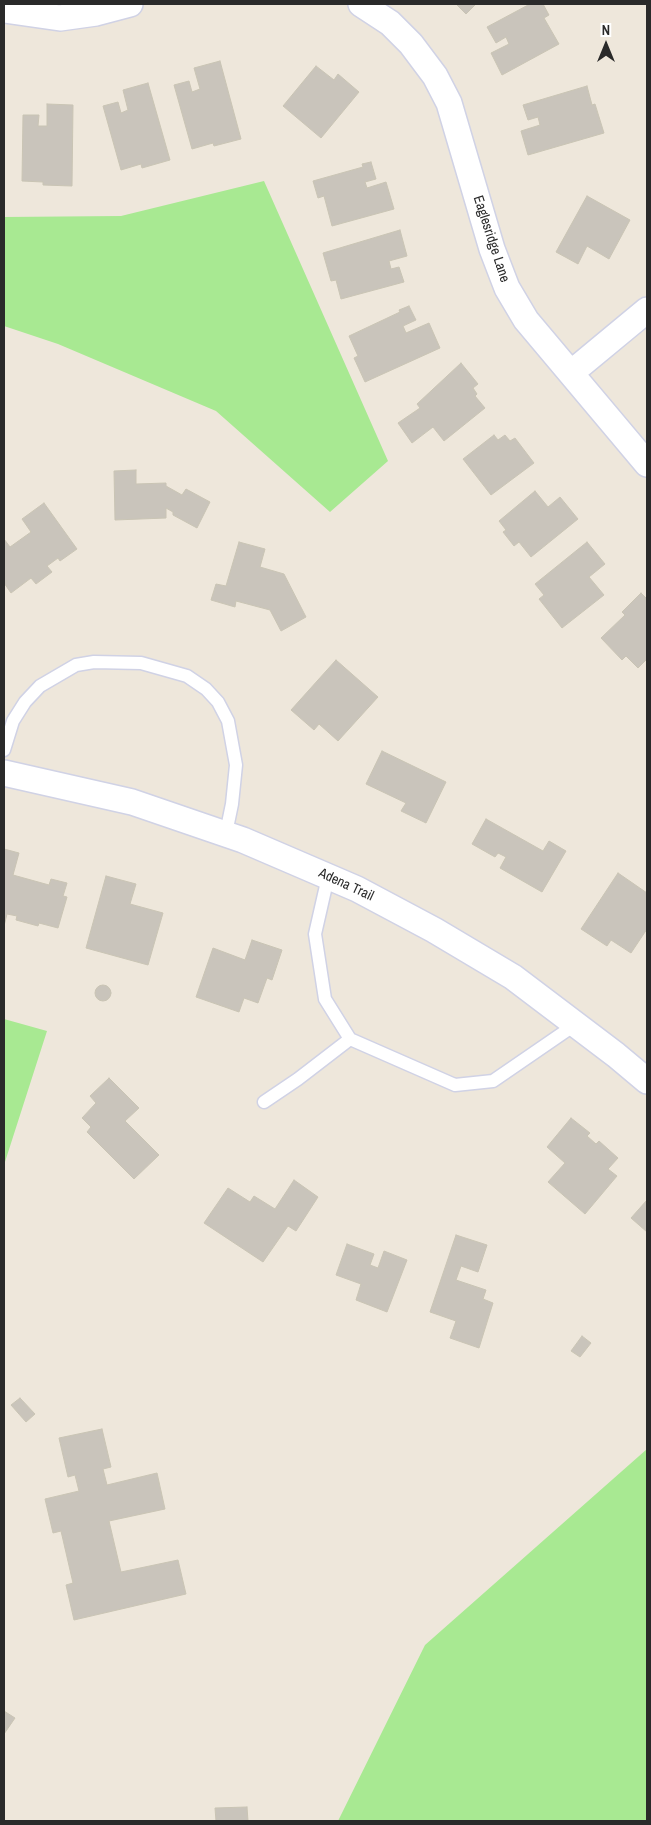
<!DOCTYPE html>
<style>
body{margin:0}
#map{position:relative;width:651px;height:1825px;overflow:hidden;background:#eee7db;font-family:"Archivo Narrow",sans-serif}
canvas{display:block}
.frame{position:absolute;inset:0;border:5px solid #2a2a2a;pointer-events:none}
.north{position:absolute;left:581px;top:20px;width:50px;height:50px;-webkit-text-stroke:4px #fff;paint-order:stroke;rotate:0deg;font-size:14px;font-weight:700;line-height:20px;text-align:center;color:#2a2a2a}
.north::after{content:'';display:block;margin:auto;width:18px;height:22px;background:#2a2a2a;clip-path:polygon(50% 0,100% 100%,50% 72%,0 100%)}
</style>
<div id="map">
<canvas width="651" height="1825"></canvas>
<div class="frame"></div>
<div class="north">N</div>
</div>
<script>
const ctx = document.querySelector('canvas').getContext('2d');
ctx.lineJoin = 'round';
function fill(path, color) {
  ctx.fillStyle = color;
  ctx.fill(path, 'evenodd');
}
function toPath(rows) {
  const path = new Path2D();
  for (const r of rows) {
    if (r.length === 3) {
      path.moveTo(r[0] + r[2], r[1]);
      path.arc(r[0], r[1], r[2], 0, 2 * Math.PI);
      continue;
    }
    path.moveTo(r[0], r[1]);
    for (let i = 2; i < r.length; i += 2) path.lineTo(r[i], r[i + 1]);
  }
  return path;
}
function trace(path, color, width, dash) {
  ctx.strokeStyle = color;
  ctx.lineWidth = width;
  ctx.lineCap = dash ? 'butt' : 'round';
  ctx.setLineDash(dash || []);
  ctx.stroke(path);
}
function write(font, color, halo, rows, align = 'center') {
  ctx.font = font + ' "Archivo Narrow",sans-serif';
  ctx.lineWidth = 4.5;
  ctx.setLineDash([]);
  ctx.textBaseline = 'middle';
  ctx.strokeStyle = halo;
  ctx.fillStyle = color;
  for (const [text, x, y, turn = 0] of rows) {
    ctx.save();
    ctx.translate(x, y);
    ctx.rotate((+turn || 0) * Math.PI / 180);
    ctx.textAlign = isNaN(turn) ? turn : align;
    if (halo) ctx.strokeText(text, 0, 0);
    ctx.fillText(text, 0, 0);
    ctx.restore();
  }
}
const green = toPath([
 [264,181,388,461,330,512,216,411,58,344,4,326,4,217,121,216],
 [4,1019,47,1031,4,1165],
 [647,1449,647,1821,338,1821,425,1645]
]);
const building = toPath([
 [456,4,476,4,466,14,456,4],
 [530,4,543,4,549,15,544,18,559,44,502,75,491,53,509,44,506,37,496,43,487,27,530,4],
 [220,61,241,139,214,146,213,143,192,149,174,85,189,81,192,92,200,89,194,68,220,61],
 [316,66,334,80,338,74,359,92,321,138,283,106,316,66],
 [148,83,170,160,142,168,141,164,121,170,103,106,118,102,121,113,128,110,123,90,148,83],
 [587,86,592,105,595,104,604,133,528,155,521,131,540,125,538,117,528,120,523,105,587,86],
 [47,104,73,105,72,186,43,185,43,182,22,181,23,115,39,115,38,126,47,126,47,104],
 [371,162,376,179,365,182,367,188,386,182,394,209,332,226,324,196,318,198,313,181,363,167,362,164,371,162],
 [587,196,630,220,609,259,587,246,578,264,556,252,587,196],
 [400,230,407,256,389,261,391,269,399,267,404,282,341,299,336,280,331,281,323,253,400,230],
 [409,306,416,320,403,326,406,333,429,323,440,348,365,382,354,358,358,356,349,336,400,312,399,310,409,306],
 [461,363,478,384,473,388,477,394,475,396,485,408,444,441,433,427,412,443,398,423,420,408,417,404,461,363],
 [494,435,498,440,505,435,510,441,515,438,534,463,491,495,463,459,494,435],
 [136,470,136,484,166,483,166,486,182,495,186,489,210,502,197,528,173,515,173,512,166,508,166,518,115,520,114,471,136,470],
 [535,491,548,507,560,497,578,519,531,557,519,542,514,546,503,532,506,530,499,521,535,491],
 [44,503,77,549,60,561,58,558,47,566,52,572,36,584,31,578,11,593,4,583,4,539,10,547,31,532,22,519,44,503],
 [239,542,265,549,260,567,284,574,306,617,281,631,270,610,236,601,235,607,211,600,216,584,226,586,239,542],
 [587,542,605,564,589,577,604,595,562,628,539,599,544,595,535,584,587,542],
 [641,593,647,599,647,659,638,668,626,656,622,660,601,638,625,615,622,612,641,593],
 [336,660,378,697,338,741,319,724,314,730,291,710,336,660],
 [382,751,446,782,426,823,401,811,406,803,366,784,382,751],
 [486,819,543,851,549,841,566,851,542,892,500,868,506,857,498,853,495,857,472,844,486,819],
 [4,849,19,853,13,875,49,885,51,879,67,883,63,896,67,897,58,928,39,923,38,926,16,920,17,916,7,914,4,926,4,849],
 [618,873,647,893,647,929,631,953,611,940,607,946,581,929,618,873],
 [106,876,136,884,130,904,163,913,148,965,86,948,106,876],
 [252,940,282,950,272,980,267,978,258,1003,244,998,239,1012,196,997,213,948,245,960,252,940],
 [103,993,8],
 [109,1078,139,1108,125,1121,159,1155,134,1179,87,1132,91,1127,82,1118,96,1103,90,1096,109,1078],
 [571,1118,590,1133,587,1136,596,1144,599,1141,618,1158,608,1169,617,1176,585,1214,548,1182,565,1163,547,1147,571,1118],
 [294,1180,318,1197,296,1231,288,1226,263,1262,204,1223,228,1188,250,1202,254,1196,275,1209,294,1180],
 [647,1200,647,1232,631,1218,647,1200],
 [456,1235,487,1245,478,1272,461,1266,456,1280,486,1290,483,1299,493,1303,479,1348,450,1338,456,1321,430,1312,456,1235],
 [347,1244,374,1254,370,1265,378,1268,384,1251,407,1260,387,1312,356,1300,361,1284,336,1275,347,1244],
 [582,1336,591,1343,580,1357,571,1351,582,1336],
 [20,1398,35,1414,26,1422,11,1405,20,1398],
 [102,1429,111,1467,103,1469,107,1485,157,1473,165,1509,109,1521,121,1572,178,1560,186,1594,74,1620,66,1585,73,1583,61,1531,53,1533,45,1499,79,1491,75,1475,68,1477,59,1438,102,1429],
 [4,1711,15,1718,4,1734,4,1711],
 [247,1807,248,1821,216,1821,215,1808,247,1807]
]);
const lane = toPath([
 [4,750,13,721,25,702,40,686,76,665,94,662,141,663,187,676,206,689,218,702,228,721,236,765,232,804,226,833],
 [328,877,315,934,325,999,350,1039,455,1085,493,1081,576,1024],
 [264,1102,298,1079,350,1039]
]);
const street = toPath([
 [361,4,390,23,411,44,435,76,449,103,492,249,507,288,526,320,647,464],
 [4,10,60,18,96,13,130,4],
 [571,373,647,310],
 [4,773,132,802,243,840,357,889,434,930,513,977,616,1055,647,1081]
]);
const streetNames = [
 ["Eaglesridge Lane",491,239,72],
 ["Adena Trail",346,885,25]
];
fill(green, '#a8e992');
fill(building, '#c9c4bb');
trace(building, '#c9c4b4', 1);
trace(lane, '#d0d2e5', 15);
trace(street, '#d0d2e5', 28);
trace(lane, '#fff', 12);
trace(street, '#fff', 25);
write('14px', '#2a2a2a', '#fff', streetNames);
</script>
